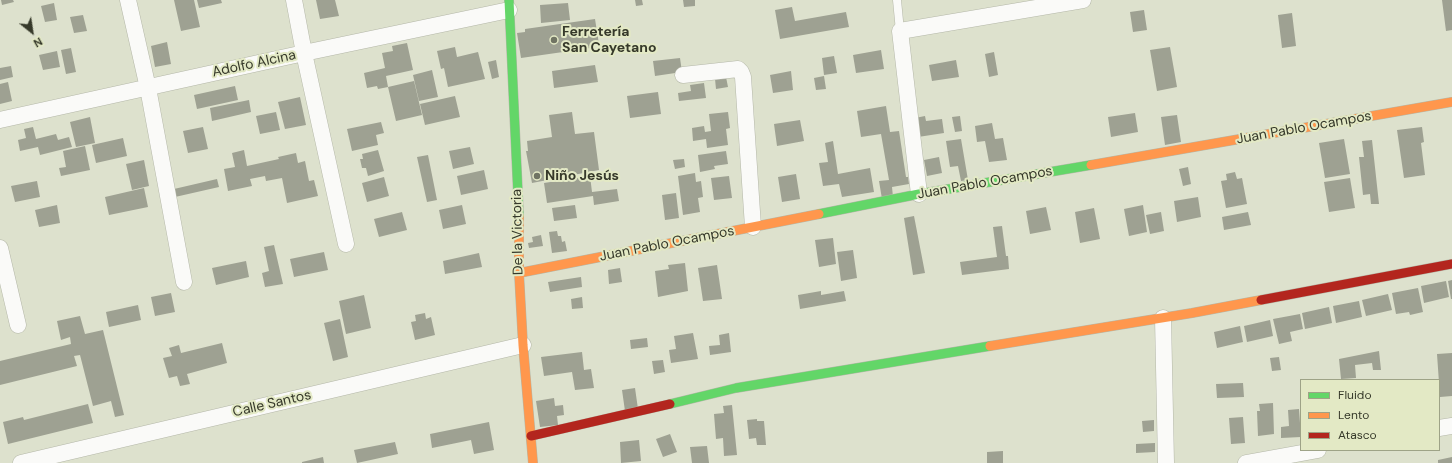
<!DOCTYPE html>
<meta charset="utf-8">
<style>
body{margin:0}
#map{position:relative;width:1452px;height:463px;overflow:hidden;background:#dde1cd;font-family:"DM Sans",sans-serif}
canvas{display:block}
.legend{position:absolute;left:1300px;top:379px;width:140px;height:72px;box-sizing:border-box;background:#e3e9c5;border:1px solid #9ea387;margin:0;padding:5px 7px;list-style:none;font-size:12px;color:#36392a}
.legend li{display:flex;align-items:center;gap:8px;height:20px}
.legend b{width:20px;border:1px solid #9ea387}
.north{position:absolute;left:12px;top:12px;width:40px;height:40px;-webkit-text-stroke:3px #e3e9c5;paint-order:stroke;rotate:150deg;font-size:11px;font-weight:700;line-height:16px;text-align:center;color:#36392a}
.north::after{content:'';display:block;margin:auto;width:14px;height:18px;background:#36392a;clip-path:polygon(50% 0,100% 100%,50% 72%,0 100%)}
</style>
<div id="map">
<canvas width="1452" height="463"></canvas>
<ul class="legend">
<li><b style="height:5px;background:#63d668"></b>Fluido</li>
<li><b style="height:5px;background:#ff974d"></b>Lento</li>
<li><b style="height:5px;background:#b3261e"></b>Atasco</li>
</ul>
<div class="north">N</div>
</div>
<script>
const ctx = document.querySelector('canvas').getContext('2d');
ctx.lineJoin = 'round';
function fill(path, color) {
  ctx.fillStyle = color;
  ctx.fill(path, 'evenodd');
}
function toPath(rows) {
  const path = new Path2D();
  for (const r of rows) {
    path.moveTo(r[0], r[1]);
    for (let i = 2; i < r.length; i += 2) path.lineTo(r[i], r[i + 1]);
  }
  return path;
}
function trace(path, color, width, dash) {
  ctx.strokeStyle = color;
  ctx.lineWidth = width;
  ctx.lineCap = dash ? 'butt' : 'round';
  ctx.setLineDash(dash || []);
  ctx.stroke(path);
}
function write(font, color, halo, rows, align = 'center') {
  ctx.font = font + ' "DM Sans",sans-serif';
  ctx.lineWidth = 4;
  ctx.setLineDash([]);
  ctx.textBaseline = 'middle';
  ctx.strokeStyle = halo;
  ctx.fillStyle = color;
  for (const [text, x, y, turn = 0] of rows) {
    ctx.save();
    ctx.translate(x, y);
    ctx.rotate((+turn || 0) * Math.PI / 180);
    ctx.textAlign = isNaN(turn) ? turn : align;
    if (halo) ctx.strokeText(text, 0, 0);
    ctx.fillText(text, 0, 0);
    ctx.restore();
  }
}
const building = toPath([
 [1,0,13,0,14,2,2,5],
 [174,0,194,0,200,27,181,31],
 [197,0,221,0,222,3,199,8],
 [316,0,335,0,339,16,320,19],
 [635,0,642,0,643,5,636,6],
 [683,0,695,0,695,6,684,7],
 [1442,0,1452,0,1452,30,1446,31],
 [54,3,57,20,45,22,41,6],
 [568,3,570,20,541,23,540,5],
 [792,7,795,21,846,12,849,27,780,39,775,10],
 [1144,10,1147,30,1133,32,1130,12],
 [1292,13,1296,46,1282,48,1278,15],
 [83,15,87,31,74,33,70,17],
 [595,19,599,44,591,45,591,48,521,58,517,33,525,32,525,29],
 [167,42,171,64,155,67,151,46],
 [407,43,413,70,386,76,388,87,378,89,377,86,367,88,364,73,385,68,382,53,393,51,392,46],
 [455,47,457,57,478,52,485,79,448,87,444,68,441,69,437,51],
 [1170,47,1177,87,1157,91,1150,50],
 [71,48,76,72,66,74,61,50],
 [881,50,884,69,856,73,853,55],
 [57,51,60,67,43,70,39,55],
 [994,52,998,75,989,77,985,54],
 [834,56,837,73,824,75,822,58],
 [680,58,682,72,655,76,653,61],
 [496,60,499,77,492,79,488,62],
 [956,60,959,77,932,81,929,65],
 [595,65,598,82,554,88,552,71],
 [11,66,13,77,0,80,0,68],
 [432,70,438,97,419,101,413,75],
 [791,71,793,90,773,93,770,75],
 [824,76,826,89,816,90,814,78],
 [726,77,728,87,716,89,715,79],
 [414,81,422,115,396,121,388,87],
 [8,82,12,101,0,104,0,84],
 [704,83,706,98,679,101,678,93,691,91,690,85],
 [235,86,238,100,197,109,194,95],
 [658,92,661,114,630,118,627,96],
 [455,96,460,117,425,125,420,104],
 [300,97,306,125,285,129,278,102],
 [249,100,251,112,212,121,210,108],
 [886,106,890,132,899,131,906,177,908,177,909,184,892,187,893,197,882,199,879,181,889,180,881,134,861,137,857,111],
 [276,112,280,130,260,134,256,116],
 [572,112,575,134,594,132,599,170,532,183,526,151,528,151,527,141,552,137,549,115],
 [728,112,730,128,726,129,728,145,707,148,706,139,693,141,692,128,704,126,705,132,711,131,709,114],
 [1135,113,1138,132,1111,137,1108,117],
 [1177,115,1181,142,1165,145,1161,117],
 [925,116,926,121,942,119,944,133,918,137,915,118],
 [960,116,962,131,955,132,952,117],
 [90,117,95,143,76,147,70,122],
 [800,120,804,141,777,146,774,124],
 [381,122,384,133,376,135,378,145,352,151,347,129],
 [992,123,995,139,1003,138,1007,160,989,162,985,141,977,142,975,126],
 [33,127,36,139,56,134,58,140,69,137,72,147,40,155,38,147,20,151,18,140,26,138,24,129],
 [203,127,208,149,188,153,183,131],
 [1422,127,1424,142,1421,143,1425,175,1404,178,1397,130],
 [123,138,127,156,96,163,92,145],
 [961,139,968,180,961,181,958,166,950,167,946,141],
 [1344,139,1350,174,1325,178,1319,143],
 [1372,140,1379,204,1371,204,1370,194,1363,195,1359,157,1364,157,1362,141],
 [833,141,838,174,870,168,874,192,842,197,839,184,823,186,819,163,828,162,825,143],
 [85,146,90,170,61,176,59,168,66,167,63,151],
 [470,147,474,164,453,169,449,151],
 [244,150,247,166,279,159,278,157,296,153,298,163,305,161,309,181,314,180,318,196,287,203,282,178,266,181,265,176,250,179,252,186,228,191,224,169,235,167,232,153],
 [378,150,384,171,368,176,366,168,362,168,360,159,363,159,362,154],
 [726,151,728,164,714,166,715,169,700,172,698,155],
 [428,155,437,200,427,202,417,157],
 [939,157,942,173,927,176,924,160],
 [684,159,685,167,675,169,673,160],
 [144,160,149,186,132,190,126,164],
 [1188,167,1191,184,1183,186,1179,169],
 [484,170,488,189,461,195,457,176],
 [1235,172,1237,179,1242,178,1247,204,1226,208,1221,181,1227,180,1226,174],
 [695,173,696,182,701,181,703,197,698,198,700,212,683,215,678,176],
 [796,174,800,199,782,202,778,177],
 [590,176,592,192,617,189,619,201,594,205,593,196,547,203,544,183],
 [729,176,732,198,714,200,711,178],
 [384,177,389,196,367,202,362,183],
 [1350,178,1355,208,1329,212,1324,182],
 [217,179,219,187,175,197,174,189],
 [37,181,40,197,15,202,11,186],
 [144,188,148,207,109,215,105,197],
 [676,193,679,218,665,220,662,195],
 [1198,197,1201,217,1177,222,1174,201],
 [57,205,60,223,39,227,35,210],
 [462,205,466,224,443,229,439,210],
 [575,205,577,218,554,221,552,208],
 [1143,205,1147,232,1129,236,1124,209],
 [1046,207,1051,230,1030,234,1026,211],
 [1094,208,1100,239,1080,243,1075,212],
 [402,212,407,230,379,237,374,219],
 [1161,212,1164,231,1150,234,1146,215],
 [1248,212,1251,225,1224,230,1222,217],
 [914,216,925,273,913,275,904,218],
 [1002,226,1006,256,1008,256,1009,269,962,275,960,262,997,257,993,227],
 [557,231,558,236,561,236,562,242,565,241,567,251,552,253,549,232],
 [541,235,543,246,529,248,528,243,533,242,532,237],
 [833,238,836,264,819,267,815,240],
 [274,245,283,284,265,287,262,273,269,271,264,247],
 [853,250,857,278,841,281,837,252],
 [324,252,328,270,294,277,290,259],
 [479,253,482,267,445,274,443,261],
 [246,261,249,277,216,285,212,268],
 [685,263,688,291,658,297,655,271,669,269,668,265],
 [717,265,722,299,703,301,698,268],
 [620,268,622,282,609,284,608,270],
 [581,277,582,287,550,292,548,282],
 [1452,280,1452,299,1451,299,1448,281],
 [1446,281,1449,297,1424,303,1421,286],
 [1418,288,1423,312,1410,315,1409,312,1396,314,1392,293],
 [821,291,821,295,844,291,846,301,800,309,798,295],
 [171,293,175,312,155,316,151,297],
 [1388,294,1392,310,1366,316,1362,300],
 [364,295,371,328,346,334,339,301],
 [582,297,583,308,572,309,571,299],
 [1359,301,1362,317,1336,323,1333,306],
 [138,305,141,320,109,327,106,312],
 [1329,307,1332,323,1305,329,1302,313],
 [425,313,426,319,431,317,435,335,415,340,411,322,416,321,415,315],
 [1300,314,1303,329,1290,332,1292,341,1279,344,1273,319],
 [80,316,85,334,103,330,124,415,115,417,111,401,93,406,80,355,74,356,77,366,0,385,0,361,71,344,70,337,61,340,57,321],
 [340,319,348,357,333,361,324,323],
 [1270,320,1273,336,1247,342,1244,326],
 [1240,326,1243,342,1217,348,1214,332],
 [693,333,698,359,671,363,669,350,676,349,674,336],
 [729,333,731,352,710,355,709,346,720,345,719,335],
 [647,338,648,347,631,349,630,340],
 [222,343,227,363,187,374,190,384,180,386,177,376,169,378,163,358,172,356,169,348,179,345,181,353],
 [1379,351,1381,370,1373,370,1372,363,1355,365,1356,378,1341,379,1339,359],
 [582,352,584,370,591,369,594,388,575,390,572,372,544,376,541,357],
 [1452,353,1452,396,1440,397,1437,354],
 [1279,357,1281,370,1272,371,1270,358],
 [663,360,665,372,654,374,652,361],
 [1243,383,1244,397,1217,398,1216,384],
 [635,388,638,409,625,411,622,390],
 [554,398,555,406,563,405,564,415,557,416,558,425,540,427,536,401],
 [1273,403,1274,434,1258,436,1257,411,1260,411,1259,404],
 [88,404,93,423,8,444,3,422,23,417,24,420],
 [732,405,737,455,724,456,723,438,716,439,714,414,724,413,723,406],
 [1299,409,1301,437,1281,438,1281,427,1289,426,1288,410],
 [1243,417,1245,443,1231,444,1229,418],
 [757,419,757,421,764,421,766,445,757,445,756,438,749,439,747,420],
 [1154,420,1154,431,1143,432,1142,421],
 [489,422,494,450,474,454,471,440,432,448,430,434],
 [670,434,677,452,663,457,656,439],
 [639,440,641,461,621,463,620,442],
 [395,442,398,454,357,463,354,450],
 [1155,443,1155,452,1136,453,1136,444],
 [707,446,709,463,692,463,690,447],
 [1003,451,1003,463,987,463,987,452],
 [323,457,324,463,302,463,302,462],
 [1452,457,1452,463,1438,463,1438,460]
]);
const lane = toPath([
 [897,0,900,31]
]);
const street = toPath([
 [128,0,148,88,184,282],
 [294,0,304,53,346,244],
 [683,75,738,69,741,72,743,77,753,227],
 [0,120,304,53,509,10],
 [919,194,900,31,1083,0],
 [0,248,18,325],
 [1163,318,1166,463],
 [1439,428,1452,426],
 [21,463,523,345],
 [1246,463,1318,450]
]);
const fast = toPath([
 [509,0,519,216],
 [819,214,919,194,1091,165],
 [670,404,736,388,990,346]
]);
const slow = toPath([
 [1091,165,1452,102],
 [519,216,519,273,523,345,533,463],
 [519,273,819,214],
 [990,346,1192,313,1261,300]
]);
const jam = toPath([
 [1261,300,1452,264],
 [531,436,670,404]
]);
const markers = [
 [554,40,4,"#707463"],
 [537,176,4,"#707463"]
];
const poiNames = [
 ["Ferretería",562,32],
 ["San Cayetano",562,48],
 ["Niño Jesús",545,176]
];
const streetNames = [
 ["Adolfo Alcina",254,64,-12],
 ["Juan Pablo Ocampos",1304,128,-10],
 ["Juan Pablo Ocampos",985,183,-10],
 ["De la Victoria",518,232,-91],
 ["Juan Pablo Ocampos",667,244,-11],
 ["Calle Santos",272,404,-13]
];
fill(building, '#9ea192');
trace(lane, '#b4b7a8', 9);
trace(street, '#b4b7a8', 17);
trace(fast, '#b4b7a8', 10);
trace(slow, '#b4b7a8', 10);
trace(jam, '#b4b7a8', 10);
trace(lane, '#fafaf8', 8);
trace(street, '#fafaf8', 16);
trace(fast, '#63d668', 9);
trace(slow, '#ff974d', 9);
trace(jam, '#b3261e', 9);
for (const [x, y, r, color] of markers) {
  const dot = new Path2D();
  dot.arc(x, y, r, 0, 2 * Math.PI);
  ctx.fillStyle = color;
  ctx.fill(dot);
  trace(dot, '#e3e9c5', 1.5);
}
write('bold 14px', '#36392a', '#e3e9c5', poiNames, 'left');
write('14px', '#36392a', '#e3e9c5', streetNames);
</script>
